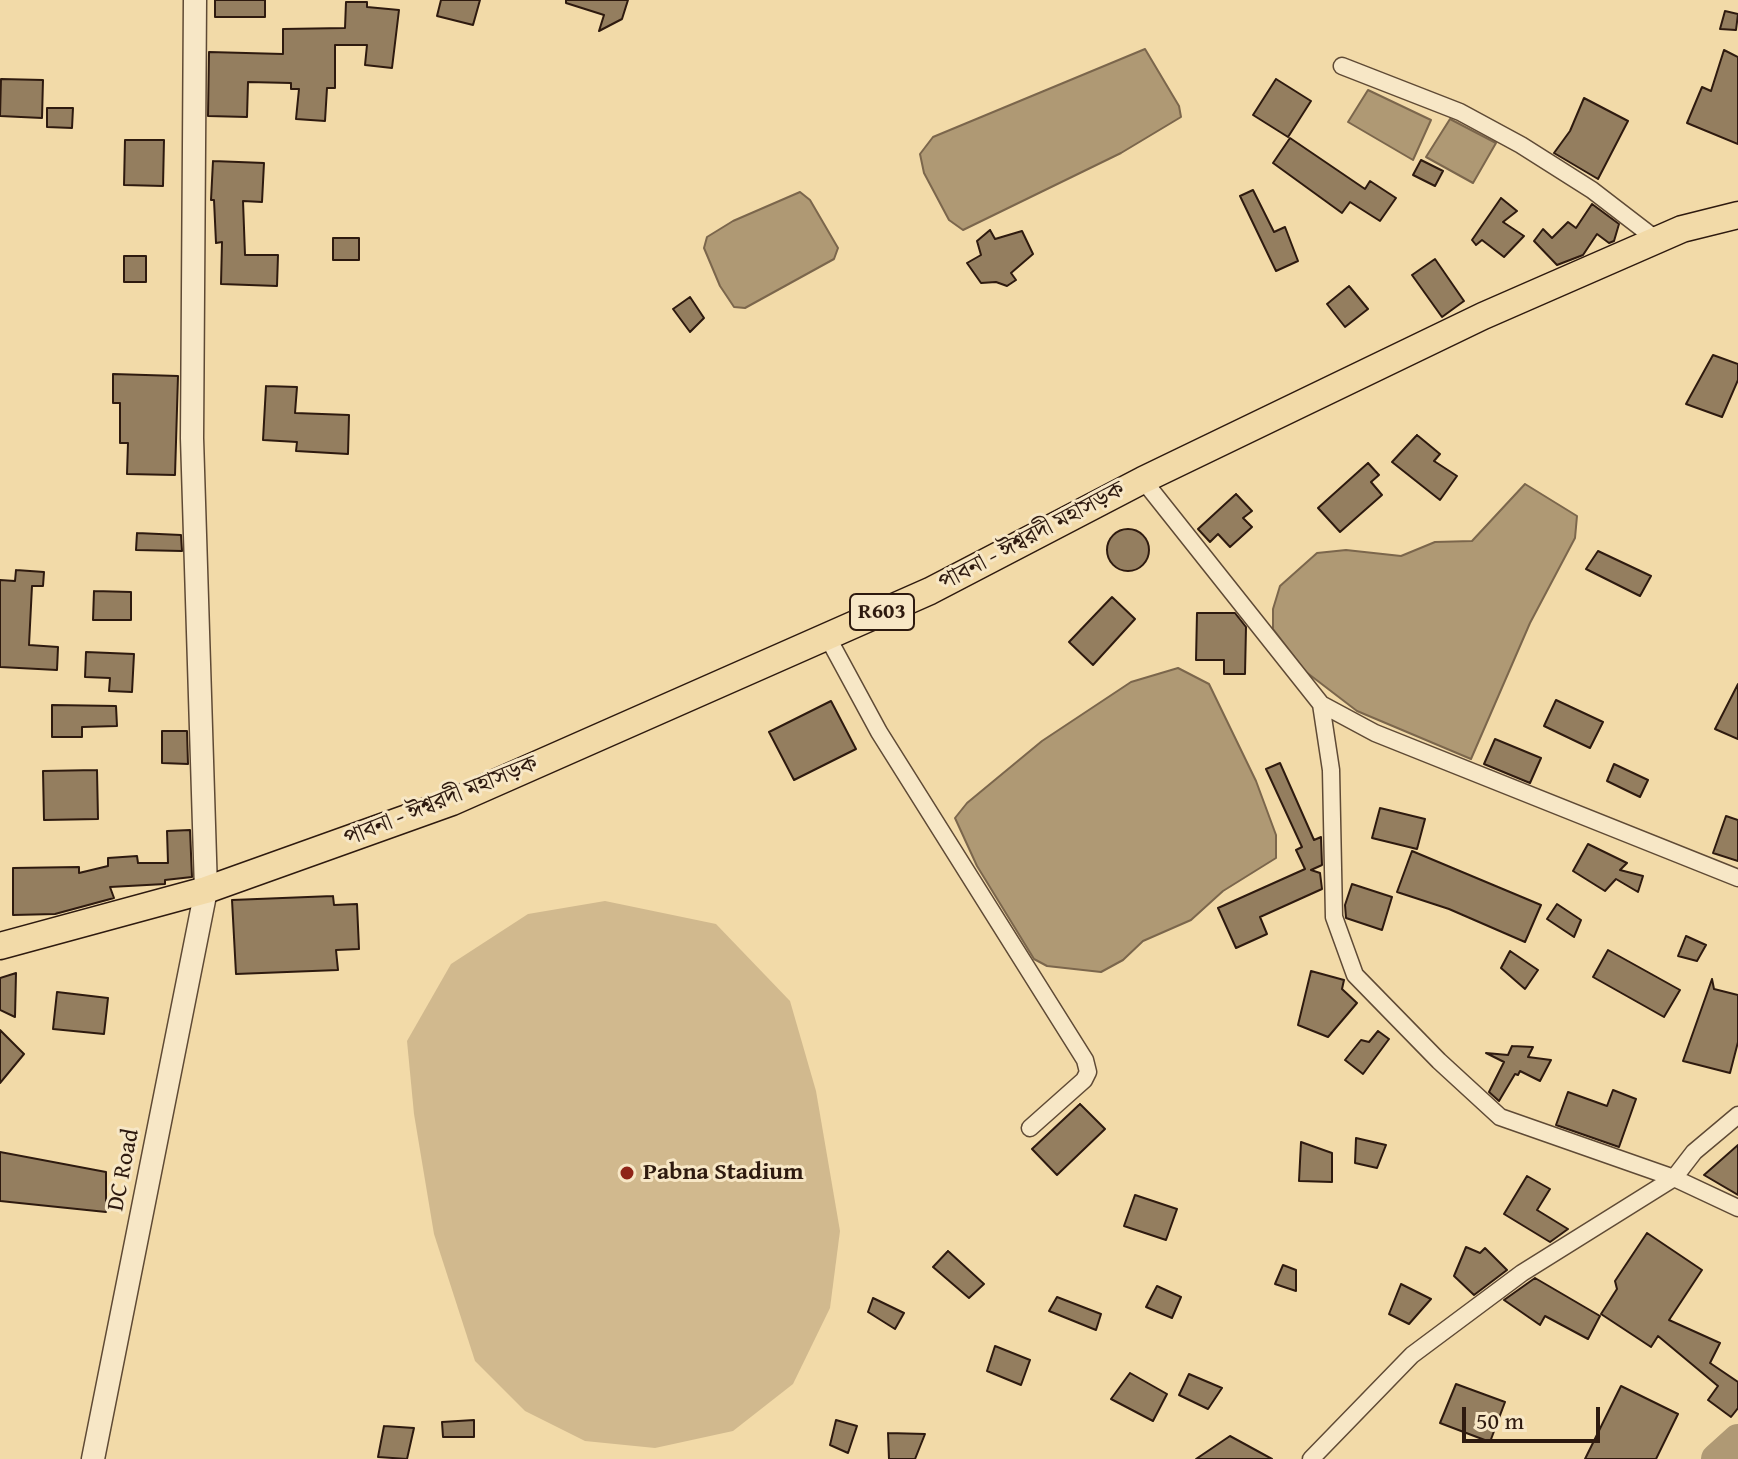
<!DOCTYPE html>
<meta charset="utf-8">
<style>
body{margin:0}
#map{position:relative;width:1738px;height:1459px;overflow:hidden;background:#f2daa8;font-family:"Gentium Book Plus",serif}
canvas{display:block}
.scale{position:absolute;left:1462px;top:1407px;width:138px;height:36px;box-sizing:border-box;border:4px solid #2e1a0f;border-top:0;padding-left:10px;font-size:24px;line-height:28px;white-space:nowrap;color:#2e1a0f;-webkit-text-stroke:6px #f7e7c6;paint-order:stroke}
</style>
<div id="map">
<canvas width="1738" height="1459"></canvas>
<div class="scale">50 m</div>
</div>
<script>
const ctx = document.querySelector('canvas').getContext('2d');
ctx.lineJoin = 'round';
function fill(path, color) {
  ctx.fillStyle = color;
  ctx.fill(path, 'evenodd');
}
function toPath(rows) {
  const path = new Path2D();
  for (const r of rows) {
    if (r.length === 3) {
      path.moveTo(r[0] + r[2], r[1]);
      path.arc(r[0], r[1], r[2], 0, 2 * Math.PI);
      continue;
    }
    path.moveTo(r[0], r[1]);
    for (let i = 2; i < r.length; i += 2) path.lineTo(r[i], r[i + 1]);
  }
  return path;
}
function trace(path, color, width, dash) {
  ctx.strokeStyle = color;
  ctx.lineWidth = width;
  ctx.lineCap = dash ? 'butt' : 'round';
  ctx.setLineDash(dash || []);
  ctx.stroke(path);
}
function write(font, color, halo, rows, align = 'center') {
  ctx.font = font + ' "Gentium Book Plus","Noto Serif Bengali",serif';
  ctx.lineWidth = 6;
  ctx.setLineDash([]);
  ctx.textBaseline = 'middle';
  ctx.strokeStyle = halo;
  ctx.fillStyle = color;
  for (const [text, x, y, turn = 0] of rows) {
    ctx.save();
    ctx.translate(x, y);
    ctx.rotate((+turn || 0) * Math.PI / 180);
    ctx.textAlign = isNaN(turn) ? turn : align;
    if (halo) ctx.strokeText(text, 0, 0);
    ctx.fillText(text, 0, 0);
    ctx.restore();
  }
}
const green = toPath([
 [605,901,716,924,790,1001,816,1091,840,1231,830,1308,793,1384,733,1431,655,1448,585,1441,525,1411,475,1361,434,1234,414,1114,407,1041,451,964,528,914]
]);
const water = toPath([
 [1145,49,1179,106,1181,117,1121,153,963,230,949,220,924,173,920,154,933,137,1145,49],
 [1368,90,1431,120,1413,160,1348,122,1368,90],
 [1450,119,1496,143,1473,183,1426,157,1450,119],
 [800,192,810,200,838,248,834,259,745,308,734,307,720,286,704,248,707,237,733,221,800,192],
 [1525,484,1577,516,1575,538,1530,623,1471,759,1357,711,1306,672,1273,629,1273,609,1280,586,1317,553,1346,550,1401,556,1435,542,1472,541,1525,484],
 [1178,668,1209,684,1256,781,1276,835,1276,858,1223,891,1191,920,1143,941,1123,960,1101,972,1047,966,1034,959,977,866,955,818,967,803,1042,741,1131,682,1178,668]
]);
const river = toPath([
 [1717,1459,1738,1440]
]);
const building = toPath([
 [215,0,265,0,265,17,215,17,215,0],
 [441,0,480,0,473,25,437,16,441,0],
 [566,0,628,0,622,19,599,31,604,15,566,3,566,0],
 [346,2,367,2,367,7,399,10,392,68,365,65,367,45,335,45,335,88,327,88,325,121,296,119,299,89,291,89,291,83,248,82,247,117,208,116,209,52,283,54,283,29,345,28,346,2],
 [1725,11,1738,14,1736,30,1720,29,1725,11],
 [1724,50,1738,57,1738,144,1687,123,1702,87,1711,91,1724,50],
 [1,79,43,80,42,118,0,116,1,79],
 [1276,79,1311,101,1288,137,1253,115,1276,79],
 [1584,98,1628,121,1598,179,1554,153,1570,131,1584,98],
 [47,108,73,108,72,128,47,127,47,108],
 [1290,138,1365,189,1370,181,1396,198,1380,221,1350,202,1342,213,1273,163,1290,138],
 [125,140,164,140,163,186,124,185,125,140],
 [1421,160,1443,171,1435,186,1413,175,1421,160],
 [213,161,264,163,262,202,243,201,245,255,278,255,277,286,221,284,222,242,216,243,214,200,211,200,213,161],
 [1253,190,1274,232,1285,227,1298,261,1276,271,1240,196,1253,190],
 [1501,198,1517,211,1503,222,1524,236,1504,257,1482,240,1476,245,1472,240,1501,198],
 [1592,204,1619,224,1614,241,1609,243,1597,234,1583,255,1557,265,1534,241,1543,229,1552,238,1568,222,1576,228,1592,204],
 [990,230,995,239,1022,231,1033,254,1011,273,1016,280,1007,286,996,282,981,283,967,263,981,255,977,241,990,230],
 [333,238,359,238,359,260,333,260,333,238],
 [124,256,146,256,146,282,124,282,124,256],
 [1435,259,1464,301,1442,317,1412,275,1435,259],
 [1349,286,1368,309,1345,327,1327,304,1349,286],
 [690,297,704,318,690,332,673,309,690,297],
 [1713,355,1738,364,1738,380,1722,417,1686,404,1713,355],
 [113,374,178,376,175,475,127,474,128,443,120,443,120,403,113,403,113,374],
 [266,386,297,387,295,413,349,415,348,454,296,451,297,442,263,440,266,386],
 [1417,435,1440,454,1434,461,1457,476,1440,500,1392,462,1417,435],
 [1368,463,1379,475,1371,482,1382,495,1340,532,1318,508,1368,463],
 [1236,494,1252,511,1243,518,1252,527,1230,547,1218,534,1210,542,1198,529,1236,494],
 [1128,550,21],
 [137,533,181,535,182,551,136,550,137,533],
 [1598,551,1651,576,1640,596,1586,569,1598,551],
 [16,570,44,572,43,586,32,586,29,645,58,647,57,670,0,667,0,580,15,581,16,570],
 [94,591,131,592,131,620,93,620,94,591],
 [1112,597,1135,619,1093,665,1069,642,1112,597],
 [1197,613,1235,613,1246,627,1245,674,1224,674,1224,660,1196,660,1197,613],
 [86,652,134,654,132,692,109,691,110,678,85,677,86,652],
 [1738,684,1738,739,1715,729,1738,684],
 [1556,700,1603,722,1590,748,1544,726,1556,700],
 [831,701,856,749,794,780,769,732,831,701],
 [52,705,116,706,117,726,82,727,82,737,52,737,52,705],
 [162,731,187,731,188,764,162,763,162,731],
 [1495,739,1541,758,1530,783,1484,764,1495,739],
 [1280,763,1314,840,1321,837,1322,865,1311,870,1320,873,1322,889,1260,917,1267,934,1236,948,1218,908,1305,869,1296,850,1302,847,1266,769,1280,763],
 [1614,764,1648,780,1640,797,1607,781,1614,764],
 [97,770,98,819,44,820,43,771,97,770],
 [1380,808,1425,819,1417,849,1372,838,1380,808],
 [1726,816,1738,820,1738,861,1713,853,1726,816],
 [190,830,192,877,165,880,165,884,110,887,114,898,55,914,13,915,13,868,79,867,79,873,108,866,108,858,137,856,138,863,168,863,167,831,190,830],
 [1588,844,1627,863,1620,870,1643,876,1638,892,1616,879,1605,891,1573,871,1588,844],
 [1412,851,1541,905,1525,942,1449,909,1397,892,1412,851],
 [1352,884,1392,897,1382,930,1346,918,1345,905,1352,884],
 [333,896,334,905,357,904,359,949,336,950,338,970,236,974,232,900,333,896],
 [1557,904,1581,920,1574,937,1547,919,1557,904],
 [1686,936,1706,945,1697,961,1678,956,1686,936],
 [1608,950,1680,990,1664,1017,1593,977,1608,950],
 [1510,951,1538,970,1525,989,1501,968,1510,951],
 [1311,971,1344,980,1342,989,1357,1003,1328,1037,1298,1025,1311,971],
 [16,973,15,1017,0,1010,0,978,16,973],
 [1712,979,1714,989,1738,995,1738,1042,1730,1073,1683,1061,1712,979],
 [57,992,108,998,104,1034,53,1029,57,992],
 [0,1030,24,1054,0,1083,0,1030],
 [1378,1031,1389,1039,1363,1074,1345,1060,1361,1040,1369,1042,1378,1031],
 [1512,1046,1533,1047,1528,1057,1551,1060,1540,1081,1520,1071,1518,1075,1515,1074,1499,1101,1489,1092,1504,1062,1486,1053,1508,1055,1512,1046],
 [1613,1090,1636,1099,1619,1147,1556,1125,1568,1092,1607,1106,1613,1090],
 [1080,1104,1105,1129,1057,1175,1032,1149,1080,1104],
 [1356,1138,1386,1145,1377,1168,1355,1163,1356,1138],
 [1301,1142,1332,1153,1332,1182,1299,1181,1301,1142],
 [1738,1145,1738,1195,1704,1175,1738,1145],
 [0,1152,106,1172,106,1212,0,1201,0,1152],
 [1527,1176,1550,1189,1537,1210,1568,1229,1550,1242,1504,1214,1527,1176],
 [1135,1195,1177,1209,1166,1240,1124,1226,1135,1195],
 [1647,1233,1702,1270,1669,1320,1720,1343,1710,1363,1738,1382,1738,1408,1731,1417,1708,1400,1718,1386,1658,1336,1651,1347,1601,1314,1617,1289,1615,1281,1647,1233],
 [1466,1247,1480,1253,1485,1248,1507,1270,1474,1295,1454,1276,1466,1247],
 [948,1251,984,1284,969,1298,933,1267,948,1251],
 [1283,1265,1296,1270,1296,1291,1275,1284,1283,1265],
 [1535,1278,1600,1316,1588,1339,1545,1316,1540,1325,1504,1300,1535,1278],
 [1401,1284,1431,1299,1409,1324,1389,1314,1401,1284],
 [1157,1286,1181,1297,1172,1318,1146,1307,1157,1286],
 [1057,1297,1101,1314,1096,1330,1049,1311,1057,1297],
 [873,1298,904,1313,895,1329,868,1312,873,1298],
 [995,1346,1030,1360,1021,1385,987,1371,995,1346],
 [1130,1373,1167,1394,1153,1421,1111,1399,1130,1373],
 [1189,1374,1222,1388,1208,1409,1179,1395,1189,1374],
 [1456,1384,1505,1402,1490,1442,1440,1423,1456,1384],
 [1621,1386,1678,1414,1656,1459,1585,1459,1621,1386],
 [474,1420,474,1437,443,1437,442,1422,474,1420],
 [836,1420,857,1426,848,1453,830,1445,836,1420],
 [384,1426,414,1428,407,1459,378,1457,384,1426],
 [888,1433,925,1434,915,1459,889,1459,888,1433],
 [1230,1436,1272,1459,1196,1459,1230,1436]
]);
const minor = toPath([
 [1342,66,1460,112,1521,145,1592,190,1657,240],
 [1143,480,1321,704,1331,770,1334,917,1355,975,1439,1061,1500,1117,1674,1178,1738,1208],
 [827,636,879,732,1085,1060,1088,1072,1084,1080,1030,1128],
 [1321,704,1375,733,1738,878],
 [1311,1459,1412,1355,1522,1273,1674,1178,1694,1152,1738,1115]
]);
const tertiary = toPath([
 [93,1459,206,890,192,438,195,0]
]);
const primary = toPath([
 [0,946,206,890,452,802,930,591,1143,480,1483,316,1682,229,1738,215]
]);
const markers = [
 [627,1173,8,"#8f2418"]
];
const shields = [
 [882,612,64]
];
const shieldNames = [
 ["R603",882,612]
];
const streetNames = [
 ["পাবনা - ঈশ্বরদী মহাসড়ক",1032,537,-28],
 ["পাবনা - ঈশ্বরদী মহাসড়ক",441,802,-22],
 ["DC Road",124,1170,-79]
];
const poiNames = [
 ["Pabna Stadium",643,1173]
];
fill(green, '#d1b98e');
fill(water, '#af9974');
trace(water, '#7b664c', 2);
trace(river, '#af9974', 32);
fill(building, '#947e5f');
trace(building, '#2e1a0f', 2);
trace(minor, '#5f4a35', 19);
trace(tertiary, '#5f4a35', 25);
trace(primary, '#2e1a0f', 29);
trace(minor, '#f7e7c6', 16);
trace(tertiary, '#f7e7c6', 22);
trace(primary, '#f2daa8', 26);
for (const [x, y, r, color] of markers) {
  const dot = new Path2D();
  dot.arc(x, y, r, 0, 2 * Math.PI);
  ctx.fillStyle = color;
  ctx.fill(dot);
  trace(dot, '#f7e7c6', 3);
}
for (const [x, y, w] of shields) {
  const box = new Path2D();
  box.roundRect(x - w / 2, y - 18, w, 36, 6);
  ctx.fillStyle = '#f7e7c6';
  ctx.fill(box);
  trace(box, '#2e1a0f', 2);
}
write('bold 22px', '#2e1a0f', null, shieldNames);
write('24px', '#2e1a0f', '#f7e7c6', streetNames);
write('bold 24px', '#2e1a0f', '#f7e7c6', poiNames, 'left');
</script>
